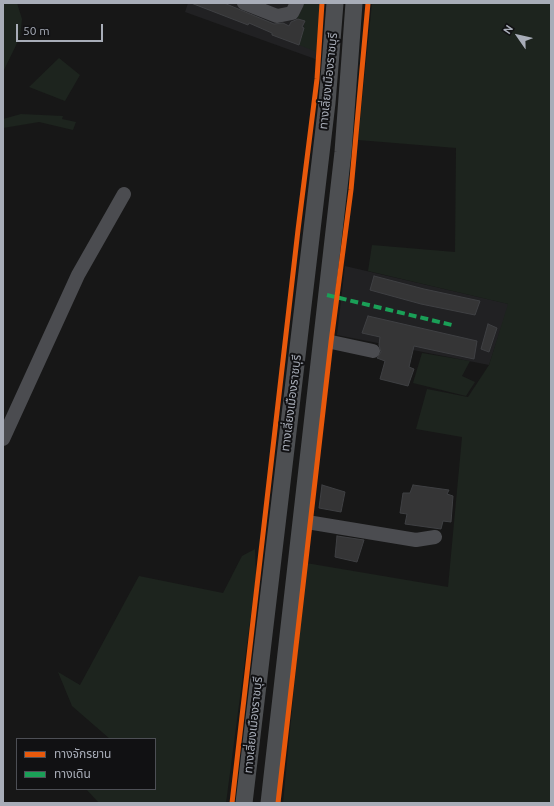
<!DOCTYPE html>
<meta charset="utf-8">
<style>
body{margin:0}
#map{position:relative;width:554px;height:806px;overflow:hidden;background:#171717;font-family:Ubuntu,"Noto Sans Thai",sans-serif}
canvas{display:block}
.frame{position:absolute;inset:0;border:4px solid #a8adb8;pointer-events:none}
.legend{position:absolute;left:16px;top:738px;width:140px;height:52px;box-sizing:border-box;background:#111113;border:1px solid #4d4f55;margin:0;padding:5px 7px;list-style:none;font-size:12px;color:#a8adb8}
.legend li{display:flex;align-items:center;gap:8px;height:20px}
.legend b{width:20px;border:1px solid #4d4f55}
.north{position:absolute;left:498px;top:16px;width:40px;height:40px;-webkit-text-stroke:3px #111113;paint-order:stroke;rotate:304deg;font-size:11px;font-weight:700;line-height:16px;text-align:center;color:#a8adb8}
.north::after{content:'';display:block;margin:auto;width:14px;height:18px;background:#a8adb8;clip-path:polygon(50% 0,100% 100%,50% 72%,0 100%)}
.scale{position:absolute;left:16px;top:24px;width:87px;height:18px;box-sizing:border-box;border:2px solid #a8adb8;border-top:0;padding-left:5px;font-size:12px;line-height:14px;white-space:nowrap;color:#a8adb8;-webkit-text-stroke:3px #111113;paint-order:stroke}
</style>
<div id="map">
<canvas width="554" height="806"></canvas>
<div class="frame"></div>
<ul class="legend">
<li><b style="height:5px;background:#e8590c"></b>ทางจักรยาน</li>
<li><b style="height:5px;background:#1a9f57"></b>ทางเดิน</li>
</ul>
<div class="north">N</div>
<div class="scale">50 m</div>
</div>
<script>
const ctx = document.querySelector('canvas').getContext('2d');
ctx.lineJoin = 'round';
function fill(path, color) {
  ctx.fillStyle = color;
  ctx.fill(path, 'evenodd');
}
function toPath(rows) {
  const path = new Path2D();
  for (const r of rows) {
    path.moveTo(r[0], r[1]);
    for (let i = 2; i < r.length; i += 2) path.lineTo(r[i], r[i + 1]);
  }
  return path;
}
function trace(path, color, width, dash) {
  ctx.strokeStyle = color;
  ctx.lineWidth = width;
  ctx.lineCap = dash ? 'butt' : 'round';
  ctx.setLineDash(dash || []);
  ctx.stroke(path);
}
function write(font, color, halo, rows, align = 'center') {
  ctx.font = font + ' Ubuntu,"Noto Sans Thai",sans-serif';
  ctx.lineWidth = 4;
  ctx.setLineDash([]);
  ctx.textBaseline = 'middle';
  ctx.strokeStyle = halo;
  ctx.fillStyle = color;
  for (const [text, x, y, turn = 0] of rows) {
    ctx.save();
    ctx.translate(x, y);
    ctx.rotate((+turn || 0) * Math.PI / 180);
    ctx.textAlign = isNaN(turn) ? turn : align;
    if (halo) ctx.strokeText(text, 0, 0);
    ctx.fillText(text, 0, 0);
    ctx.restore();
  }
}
const built = toPath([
 [188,3,321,3,318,60,185,12],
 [345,266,509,304,489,365,337,335]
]);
const green = toPath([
 [3,3,17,3,22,19,20,37,3,72],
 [304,3,321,3,317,52,299,45,305,21,296,18,300,14],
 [372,3,551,3,551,803,283,803,306,563,448,587,462,437,416,429,427,389,468,397,489,365,508,304,368,271,372,245,455,252,456,148,358,140],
 [59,58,80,75,65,101,29,87],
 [21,114,63,116,62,119,76,122,73,130,39,122,3,128,3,119],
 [422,353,470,361,462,376,475,382,466,396,413,383],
 [255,549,256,576,226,803,99,803,86,789,155,789,155,739,110,739,72,706,58,672,80,685,139,576,223,593,242,556]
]);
const building = toPath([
 [191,3,224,3,274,24,283,23,289,26,291,22,298,19,305,21,302,27,304,28,299,45,272,35,272,33,249,23,248,25,191,3],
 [374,276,424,289,480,301,475,315,421,304,370,290,374,276],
 [368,316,477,341,474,359,414,346,409,367,414,369,408,386,380,379,385,361,377,358,381,352,379,345,380,337,362,333,368,316],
 [488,324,497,328,489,352,481,349,488,324],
 [322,485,345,492,341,512,319,508,322,485],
 [413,485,449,490,447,494,453,496,451,522,443,521,441,529,405,524,407,514,400,513,403,493,410,493,413,485],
 [337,536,364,540,357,562,335,557,337,536]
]);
const minor = toPath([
 [244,3,277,16,292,13,297,3],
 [322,340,373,351],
 [3,439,78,275,124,194],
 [301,521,416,540,435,537]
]);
const major = toPath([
 [244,803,327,103,335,3],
 [269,803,343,152,354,3]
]);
const quiet = toPath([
 [327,295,452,325]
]);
const cycleway = toPath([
 [232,803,298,230,317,79,322,3],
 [278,803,331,342,351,190,368,3]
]);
const streetNames = [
 ["ทางเลี่ยงเมืองราชบุรี",328,81,-84],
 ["ทางเลี่ยงเมืองราชบุรี",291,403,-83],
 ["ทางเลี่ยงเมืองราชบุรี",253,725,-84]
];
fill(built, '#212123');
fill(green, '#1d241e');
fill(building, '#353536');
trace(building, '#3f4043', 1);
trace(minor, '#4b4c50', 14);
trace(major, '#4d4f52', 17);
trace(quiet, '#1a9f57', 4, [8, 4]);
trace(cycleway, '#e8590c', 5);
write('12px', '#a8adb8', '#111113', streetNames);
</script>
